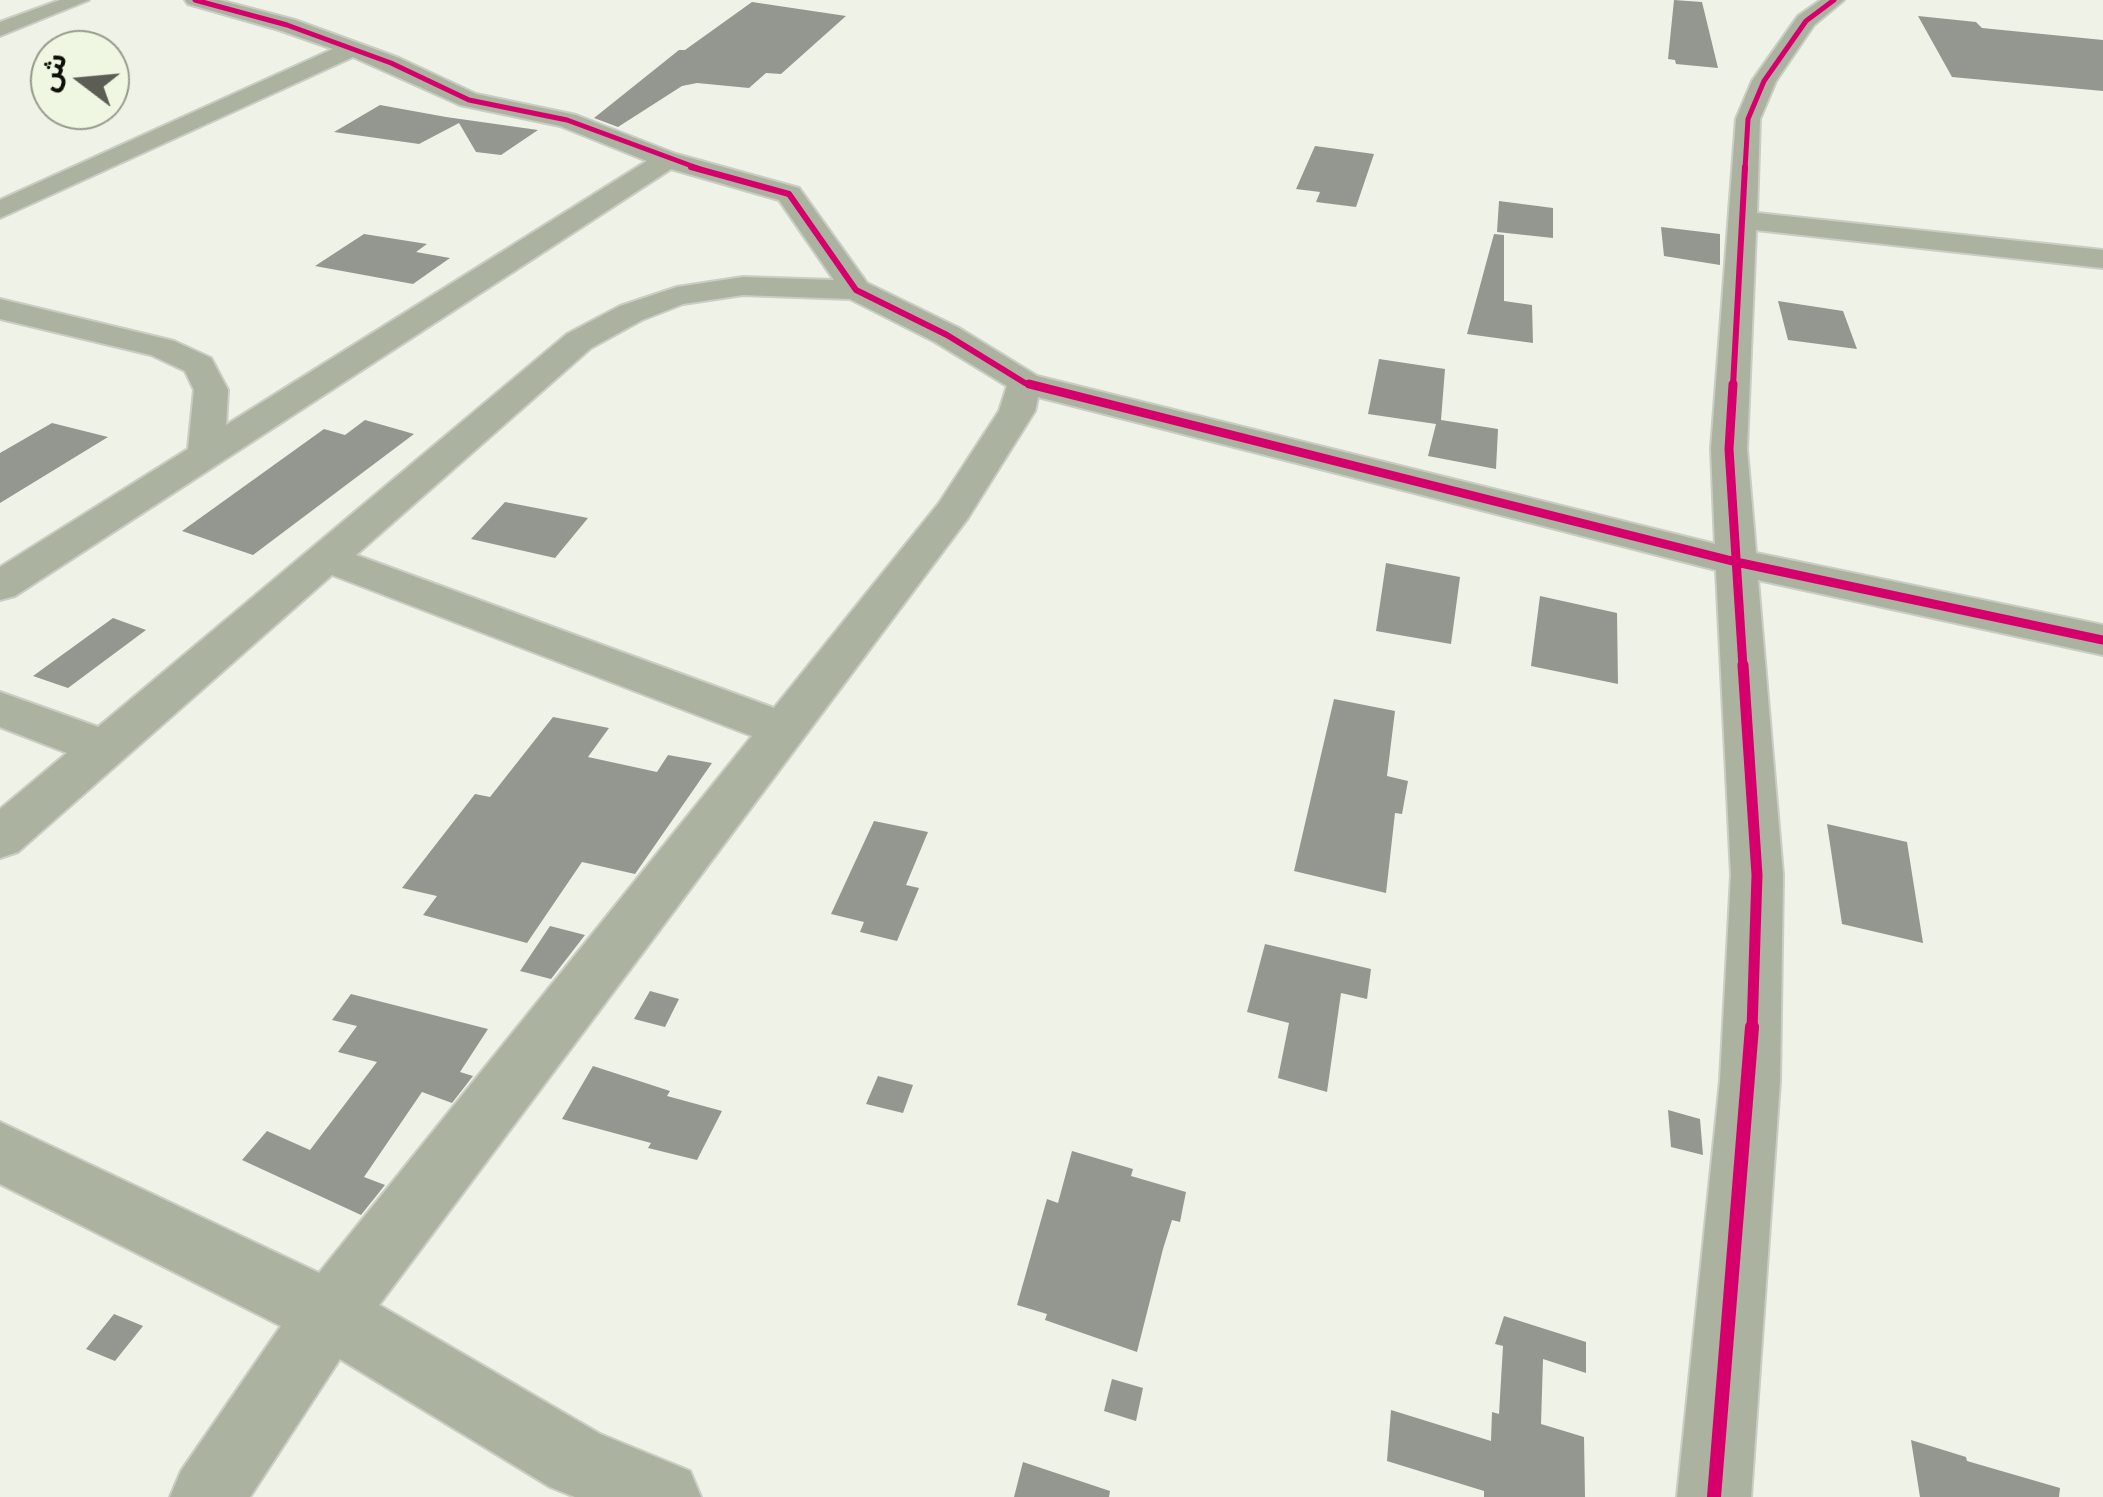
<!DOCTYPE html>
<meta charset="utf-8">
<style>
body{margin:0}
#map{position:relative;width:2103px;height:1497px;overflow:hidden;background:#eef2e7;font-family:Bitter,"Noto Sans Arabic",serif}
canvas{display:block}
.north{position:absolute;left:30px;top:30px;width:100px;height:100px;box-sizing:border-box;background:#eff7e2;border:2px solid #959a8b;border-radius:50%;rotate:286deg;font-size:28px;font-weight:700;line-height:40px;text-align:center;color:#0d0f08}
.north::after{content:'';display:block;margin:auto;width:35px;height:45px;background:#5c5e56;clip-path:polygon(50% 0,100% 100%,50% 72%,0 100%)}
</style>
<div id="map">
<canvas width="2103" height="1497"></canvas>
<div class="north">ش</div>
</div>
<script>
const ctx = document.querySelector('canvas').getContext('2d');
ctx.lineJoin = 'round';
function fill(path, color) {
  ctx.fillStyle = color;
  ctx.fill(path, 'evenodd');
}
function toPath(rows) {
  const path = new Path2D();
  for (const r of rows) {
    path.moveTo(r[0], r[1]);
    for (let i = 2; i < r.length; i += 2) path.lineTo(r[i], r[i + 1]);
  }
  return path;
}
function trace(path, color, width, dash) {
  ctx.strokeStyle = color;
  ctx.lineWidth = width;
  ctx.lineCap = dash ? 'butt' : 'round';
  ctx.setLineDash(dash || []);
  ctx.stroke(path);
}
const building = toPath([
 [1674,0,1702,2,1718,68,1676,64,1675,60,1668,59],
 [752,2,846,16,781,74,766,73,749,88,697,83,682,86,618,127,594,118,679,50,685,50],
 [1918,16,1976,22,1982,28,2103,40,2103,91,1952,77],
 [380,105,446,117,538,130,501,155,476,152,459,123,419,144,334,132],
 [1315,146,1374,154,1356,207,1316,202,1320,192,1296,189],
 [1499,201,1553,208,1553,238,1497,232],
 [1661,227,1720,234,1720,265,1664,256],
 [364,234,427,244,416,252,450,258,413,284,315,266],
 [1494,234,1504,235,1504,301,1532,305,1533,343,1467,334],
 [1778,301,1843,311,1857,349,1788,340],
 [1379,359,1445,369,1441,420,1498,429,1496,469,1428,456,1436,424,1368,414],
 [365,420,414,434,253,555,182,531,324,429,345,435],
 [52,423,108,437,0,503,0,453],
 [505,502,588,518,555,558,471,539],
 [1386,563,1460,577,1451,644,1376,631],
 [1540,596,1617,613,1618,684,1531,666],
 [113,618,146,630,68,688,33,676],
 [1334,699,1395,711,1387,776,1408,781,1402,814,1395,813,1386,893,1294,871],
 [553,717,609,728,588,757,657,772,668,755,712,763,635,874,582,862,527,943,423,915,437,896,402,888,475,794,490,797],
 [874,821,928,832,906,885,919,888,897,941,860,932,864,922,831,914],
 [1827,824,1907,842,1923,943,1842,924],
 [550,926,585,935,551,979,520,971],
 [1265,944,1371,969,1367,999,1341,993,1327,1092,1278,1078,1289,1023,1247,1012],
 [650,991,679,999,665,1027,634,1019],
 [351,994,488,1029,460,1072,473,1076,452,1103,422,1092,364,1177,385,1185,361,1215,242,1160,267,1131,310,1150,377,1062,338,1052,357,1026,332,1020],
 [593,1066,670,1091,667,1096,722,1111,697,1160,648,1148,651,1143,562,1119],
 [878,1076,913,1085,903,1113,866,1104],
 [1668,1110,1700,1119,1703,1155,1671,1147],
 [1072,1151,1133,1169,1131,1176,1186,1192,1180,1222,1172,1220,1163,1249,1137,1352,1045,1320,1047,1314,1017,1305,1047,1199,1058,1203],
 [114,1314,143,1326,115,1361,86,1349],
 [1504,1316,1586,1342,1586,1373,1543,1359,1541,1424,1584,1437,1585,1497,1484,1497,1484,1491,1387,1461,1391,1410,1491,1441,1492,1412,1499,1414,1503,1346,1495,1344],
 [1112,1379,1143,1388,1136,1421,1104,1411],
 [1911,1440,1966,1457,1967,1461,2060,1488,2059,1497,1920,1497],
 [1023,1462,1110,1491,1109,1497,1014,1497]
]);
const minor = toPath([
 [60,0,89,0,0,36,0,22,60,0],
 [185,0,219,0,295,20,399,58,476,94,576,115,676,154,799,188,867,283,959,328,1037,376,1715,544,1711,449,1736,119,1752,81,1798,16,1821,0,1844,0,1814,25,1776,81,1760,119,1757,213,2103,250,2103,268,1756,230,1747,449,1756,553,2103,625,2103,655,1758,580,1783,875,1780,1081,1751,1497,1677,1497,1720,1081,1731,875,1716,570,1038,397,1035,411,968,518,379,1305,600,1434,690,1471,701,1497,575,1497,550,1487,340,1359,250,1497,170,1497,181,1471,281,1326,0,1184,0,1122,319,1273,752,736,332,575,18,852,0,858,0,809,67,753,0,727,0,692,98,727,567,334,620,306,677,287,743,277,834,280,779,200,671,169,15,596,0,600,0,567,188,449,194,390,185,371,151,355,0,319,0,299,174,341,211,358,228,390,226,425,647,161,560,126,460,105,353,57,0,218,0,200,333,49,279,30,188,4,185,0],
 [743,295,850,299,935,342,1007,386,999,411,939,503,774,708,356,555,591,348,642,320,683,304,743,295]
]);
const cyclewayFar4 = toPath([
 [195,0,287,25,391,63,469,100,567,120,700,169],
 [1745,169,1748,119,1764,81,1806,21,1834,0]
]);
const cyclewayFar3 = toPath([
 [691,167,789,194,856,290,947,335,1025,383,1039,386],
 [1733,386,1745,167]
]);
const cyclewayFar2 = toPath([
 [1029,384,1736,562,2103,640],
 [1733,384,1729,449,1743,667]
]);
const cyclewayFar1 = toPath([
 [1743,665,1757,875,1752,1030]
]);
const cycleway = toPath([
 [1714,1497,1752,1027]
]);
fill(building, '#949790');
trace(minor, '#c9cdc4', 4);
fill(minor, '#abb29f');
trace(cyclewayFar4, '#d6006c', 5);
trace(cyclewayFar3, '#d6006c', 6);
trace(cyclewayFar2, '#d6006c', 9);
trace(cyclewayFar1, '#d6006c', 11);
trace(cycleway, '#d6006c', 14);
</script>
